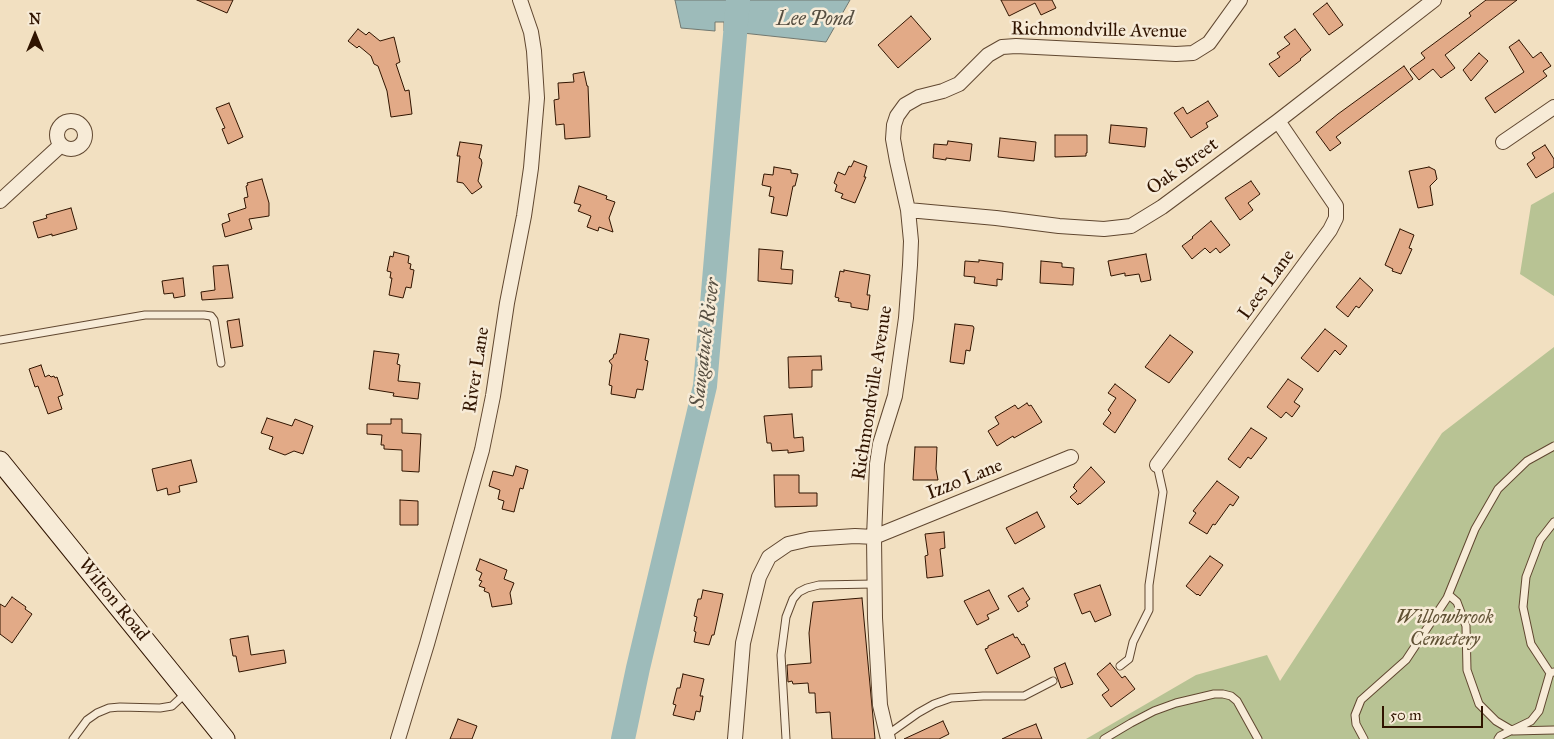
<!DOCTYPE html>
<style>
body{margin:0}
#map{position:relative;width:1554px;height:739px;overflow:hidden;background:#f2e0c1;font-family:"IM FELL Great Primer",serif}
canvas{display:block}
.north{position:absolute;left:10px;top:10px;width:50px;height:50px;-webkit-text-stroke:4px #f7ebd7;paint-order:stroke;rotate:0deg;font-size:14px;font-weight:700;line-height:20px;text-align:center;color:#301400}
.north::after{content:'';display:block;margin:auto;width:18px;height:22px;background:#301400;clip-path:polygon(50% 0,100% 100%,50% 72%,0 100%)}
.scale{position:absolute;left:1382px;top:706px;width:101px;height:22px;box-sizing:border-box;border:2px solid #301400;border-top:0;padding-left:6px;font-size:15px;line-height:18px;white-space:nowrap;color:#301400;-webkit-text-stroke:4px #f7ebd7;paint-order:stroke}
</style>
<div id="map">
<canvas width="1554" height="739"></canvas>
<div class="north">N</div>
<div class="scale">50 m</div>
</div>
<script>
const ctx = document.querySelector('canvas').getContext('2d');
ctx.lineJoin = 'round';
function fill(path, color) {
  ctx.fillStyle = color;
  ctx.fill(path, 'evenodd');
}
function toPath(rows) {
  const path = new Path2D();
  for (const r of rows) {
    if (r.length === 3) {
      path.moveTo(r[0] + r[2], r[1]);
      path.arc(r[0], r[1], r[2], 0, 2 * Math.PI);
      continue;
    }
    path.moveTo(r[0], r[1]);
    for (let i = 2; i < r.length; i += 2) path.lineTo(r[i], r[i + 1]);
  }
  return path;
}
function trace(path, color, width, dash) {
  ctx.strokeStyle = color;
  ctx.lineWidth = width;
  ctx.lineCap = dash ? 'butt' : 'round';
  ctx.setLineDash(dash || []);
  ctx.stroke(path);
}
function write(font, color, halo, rows, align = 'center') {
  ctx.font = font + ' "IM FELL Great Primer",serif';
  ctx.lineWidth = 5;
  ctx.setLineDash([]);
  ctx.textBaseline = 'middle';
  ctx.strokeStyle = halo;
  ctx.fillStyle = color;
  for (const [text, x, y, turn = 0] of rows) {
    ctx.save();
    ctx.translate(x, y);
    ctx.rotate((+turn || 0) * Math.PI / 180);
    ctx.textAlign = isNaN(turn) ? turn : align;
    if (halo) ctx.strokeText(text, 0, 0);
    ctx.fillText(text, 0, 0);
    ctx.restore();
  }
}
const green = toPath([
 [1554,192,1554,296,1520,274,1531,205],
 [1554,347,1554,739,1086,739,1196,675,1267,655,1280,681,1442,433]
]);
const water = toPath([
 [675,0,850,0,826,42,724,31,724,22,715,22,715,31,681,28,675,0]
]);
const river = toPath([
 [623,739,638,668,705,386,738,0]
]);
const building = toPath([
 [197,0,233,0,227,13,197,0],
 [1001,0,1052,0,1056,8,1041,15,1035,3,1009,16,1001,0],
 [1486,0,1517,0,1445,55,1455,68,1441,78,1433,69,1419,80,1410,69,1425,58,1421,53,1471,16,1469,13,1486,0],
 [1327,3,1343,25,1329,35,1313,14,1327,3],
 [911,16,931,39,898,68,878,45,911,16],
 [358,29,366,35,369,32,380,41,394,37,400,62,396,64,405,91,409,90,412,114,391,117,387,91,378,66,374,64,371,56,359,46,357,48,348,41,358,29],
 [1295,29,1311,50,1300,59,1301,60,1279,77,1269,64,1280,57,1277,53,1290,44,1284,37,1295,29],
 [1519,40,1533,58,1541,52,1551,66,1543,71,1547,76,1495,113,1485,98,1524,72,1509,47,1519,40],
 [1479,53,1488,61,1471,81,1463,70,1479,53],
 [1404,66,1413,79,1336,137,1341,143,1330,151,1316,132,1338,114,1404,66],
 [584,72,587,86,588,86,590,137,565,139,564,124,556,125,554,100,559,99,558,83,574,82,573,74,584,72],
 [1208,101,1218,116,1206,123,1208,127,1191,138,1174,113,1183,107,1187,114,1208,101],
 [229,103,243,137,228,144,222,129,225,128,216,108,229,103],
 [1111,125,1147,128,1145,147,1109,143,1111,125],
 [1055,135,1087,135,1087,153,1086,153,1086,156,1055,157,1055,135],
 [1000,138,1036,142,1034,161,998,157,1000,138],
 [948,141,972,144,970,161,946,158,946,160,933,158,934,144,947,145,948,141],
 [460,142,482,145,479,158,481,159,482,163,478,181,482,187,472,194,463,183,457,182,460,156,457,156,460,142],
 [1545,145,1554,159,1554,167,1536,178,1527,164,1535,158,1532,153,1545,145],
 [854,161,867,166,864,177,866,177,855,203,841,198,843,194,835,191,837,185,834,183,838,172,845,175,849,166,851,167,854,161],
 [774,167,791,170,791,173,798,174,795,186,793,186,787,216,771,213,774,197,769,196,771,187,762,185,764,174,773,175,774,167],
 [1429,167,1435,170,1437,179,1430,186,1433,205,1418,208,1409,171,1429,167],
 [262,179,269,203,269,216,249,219,252,229,225,237,222,224,230,221,228,214,246,208,244,198,248,197,246,186,248,185,247,183,262,179],
 [1251,181,1260,194,1248,203,1253,210,1240,220,1225,198,1251,181],
 [579,186,607,196,606,199,615,202,609,218,613,232,599,227,598,231,587,227,591,216,578,211,581,205,574,203,579,186],
 [71,208,77,229,52,236,52,234,38,238,33,222,47,218,46,215,71,208],
 [1211,221,1230,245,1220,253,1216,248,1210,253,1205,248,1192,259,1182,246,1193,238,1192,237,1211,221],
 [1400,229,1414,235,1409,248,1412,249,1401,274,1392,271,1393,269,1385,265,1400,229],
 [759,249,783,251,781,269,793,270,792,284,758,281,759,249],
 [394,252,409,256,408,263,411,264,410,269,414,270,411,288,406,287,403,298,389,295,392,278,390,278,391,272,387,271,390,256,393,257,394,252],
 [1146,254,1151,280,1141,282,1139,274,1125,276,1125,273,1111,276,1108,261,1146,254],
 [979,260,1003,263,1002,280,997,279,997,286,974,283,975,277,964,276,965,261,979,262,979,260],
 [1041,261,1062,263,1062,267,1074,268,1073,285,1040,283,1041,261],
 [228,265,233,298,202,300,201,292,215,290,213,266,228,265],
 [844,270,870,275,867,295,870,295,868,310,851,307,851,303,838,301,839,298,835,297,840,271,844,272,844,270],
 [183,278,185,296,174,298,173,293,164,294,162,281,183,278],
 [1360,278,1373,290,1359,308,1356,306,1348,317,1336,307,1360,278],
 [239,319,243,346,231,348,227,321,239,319],
 [955,324,973,326,974,328,970,351,966,350,964,364,950,362,955,324],
 [1325,329,1347,346,1340,355,1335,350,1318,372,1301,358,1325,329],
 [620,334,649,339,645,360,648,361,643,390,637,389,635,398,611,394,612,386,609,385,612,365,609,361,613,358,614,354,616,354,620,334],
 [1170,335,1193,352,1169,383,1145,367,1170,335],
 [374,351,399,354,397,364,400,365,398,381,420,383,418,399,393,396,394,393,369,389,374,351],
 [821,356,822,370,812,370,812,387,789,388,788,357,821,356],
 [41,365,45,377,49,375,51,377,54,376,55,378,57,377,63,395,58,397,62,409,48,414,38,386,35,387,29,369,41,365],
 [1288,379,1303,389,1294,402,1300,406,1292,417,1286,412,1281,418,1267,407,1288,379],
 [1115,384,1136,400,1115,433,1103,424,1111,413,1108,410,1116,398,1108,393,1115,384],
 [1027,403,1029,406,1031,405,1042,422,1014,438,1013,436,997,446,988,431,999,424,995,417,1015,405,1018,409,1027,403],
 [792,414,794,438,803,437,804,451,788,453,788,450,772,451,771,443,767,443,764,416,792,414],
 [267,418,292,426,295,419,313,426,303,454,294,451,285,455,269,449,273,437,261,433,267,418],
 [391,419,402,419,402,433,421,434,419,472,402,471,402,450,384,449,384,445,381,445,382,435,367,434,367,424,391,424,391,419],
 [1251,428,1267,438,1251,459,1248,457,1240,468,1228,459,1251,428],
 [915,447,937,447,936,469,938,480,913,480,915,447],
 [191,460,197,482,179,486,180,492,168,495,167,488,157,491,152,469,191,460],
 [516,466,528,470,523,489,520,488,514,512,502,509,504,501,498,499,500,490,489,486,493,471,513,476,516,466],
 [1091,467,1105,482,1080,504,1079,503,1078,505,1070,497,1077,491,1073,487,1075,486,1074,485,1091,467],
 [774,475,799,475,799,493,817,493,817,506,775,507,774,475],
 [1217,481,1239,497,1233,506,1230,504,1215,525,1213,524,1207,534,1189,523,1196,513,1193,511,1217,481],
 [400,500,418,501,418,525,400,525,400,500],
 [1037,512,1045,527,1015,544,1006,528,1037,512],
 [944,532,945,548,940,549,943,576,927,578,925,556,928,555,925,534,944,532],
 [1210,556,1223,565,1200,596,1198,594,1197,595,1186,586,1210,556],
 [480,559,507,570,504,579,514,583,510,593,512,604,492,607,489,593,484,591,485,588,479,586,482,581,479,580,482,573,476,570,480,559],
 [1100,585,1111,615,1095,622,1090,611,1082,614,1074,594,1100,585],
 [1023,588,1030,599,1026,602,1028,606,1018,612,1008,596,1023,588],
 [703,590,723,594,714,635,712,635,709,645,694,642,696,632,694,631,697,617,694,616,698,599,701,599,703,590],
 [989,590,999,609,987,615,989,619,977,625,964,601,989,590],
 [12,597,26,607,25,609,32,614,12,643,0,634,0,604,5,607,12,597],
 [862,598,875,739,832,739,830,712,816,713,815,693,809,693,808,683,793,684,792,681,788,682,787,665,811,663,809,633,813,602,862,598],
 [1013,634,1015,638,1017,637,1022,645,1024,644,1030,657,997,674,985,649,988,648,988,646,1013,634],
 [248,636,251,655,284,650,286,663,239,672,236,656,233,656,230,639,248,636],
 [1065,663,1073,684,1061,688,1054,668,1065,663],
 [1110,663,1122,678,1125,676,1135,689,1111,707,1102,695,1109,690,1097,674,1110,663],
 [683,674,704,679,700,696,703,696,700,712,696,711,694,720,673,715,676,705,673,704,677,688,680,688,683,674],
 [458,719,477,726,472,739,450,739,458,719],
 [943,721,949,734,939,739,904,739,943,721],
 [1036,724,1042,739,1002,739,1021,730,1036,724]
]);
const service = toPath([
 [0,340,145,315,204,315,211,316,214,320,221,363],
 [1449,595,1457,602,1466,626,1467,670,1479,704,1496,721,1513,731,1554,730],
 [1120,666,1129,659,1133,642,1149,610,1149,585,1163,492,1157,465],
 [1550,673,1531,644,1523,607,1526,577,1540,540,1554,522],
 [887,735,918,713,934,704,951,698,983,696,1024,696,1053,681],
 [73,739,87,720,97,713,109,708,120,707,160,708,172,706,187,692],
 [786,739,781,655,786,617,793,599,799,592,807,588,819,585,874,584],
 [1104,739,1131,723,1154,711,1176,703,1214,694,1223,694,1231,696,1237,701,1258,739],
 [1364,739,1356,724,1355,715,1361,700,1406,660,1447,598,1475,529,1498,489,1527,461,1554,446],
 [1498,739,1500,736,1531,721,1539,711,1550,673,1554,672]
]);
const minor = toPath([
 [71,135,14],
 [1503,142,1554,107],
 [0,201,61,145],
 [908,210,996,218,1059,226,1104,229,1131,226,1162,207,1278,121,1434,0],
 [1157,465,1330,230,1336,218,1336,206,1278,121],
 [398,739,427,644,482,450,493,396,507,303,524,216,531,168,537,98,534,51,531,32,520,0],
 [735,739,743,643,759,577,769,557,788,544,810,539,855,536,874,537,1071,457],
 [888,739,880,705,875,618,874,537,877,464,880,444,895,396,906,318,910,265,911,241,908,210,897,161,893,139,894,125,897,116,905,105,919,97,943,91,959,84,988,55,1002,47,1016,46,1176,54,1193,53,1209,43,1240,0]
]);
const secondary = toPath([
 [0,461,225,739]
]);
const streetNames = [
 ["Richmondville Avenue",1099,31,1],
 ["Oak Street",1183,167,-36],
 ["Lees Lane",1267,285,-54],
 ["River Lane",477,370,-81],
 ["Richmondville Avenue",873,393,-81],
 ["Izzo Lane",965,480,-22],
 ["Wilton Road",113,600,51]
];
const parkNames = [
 ["Willowbrook",1445,618],
 ["Cemetery",1445,640]
];
const waterNames = [
 ["Lee Pond",815,20],
 ["Saugatuck River",706,343,-83]
];
fill(green, '#b8c394');
fill(water, '#9dbbba');
trace(water, '#717870', 1);
trace(river, '#9dbbba', 24);
fill(building, '#e2aa87');
trace(building, '#301400', 1);
trace(service, '#604730', 9);
trace(minor, '#604730', 16);
trace(secondary, '#301400', 21);
trace(service, '#f7ebd7', 7);
trace(minor, '#f7ebd7', 14);
trace(secondary, '#f7ebd7', 19);
write('19px', '#301400', '#f7ebd7', streetNames);
write('italic 19px', '#605134', '#f7ebd7', parkNames);
write('italic 20px', '#564e41', '#f7ebd7', waterNames);
</script>
